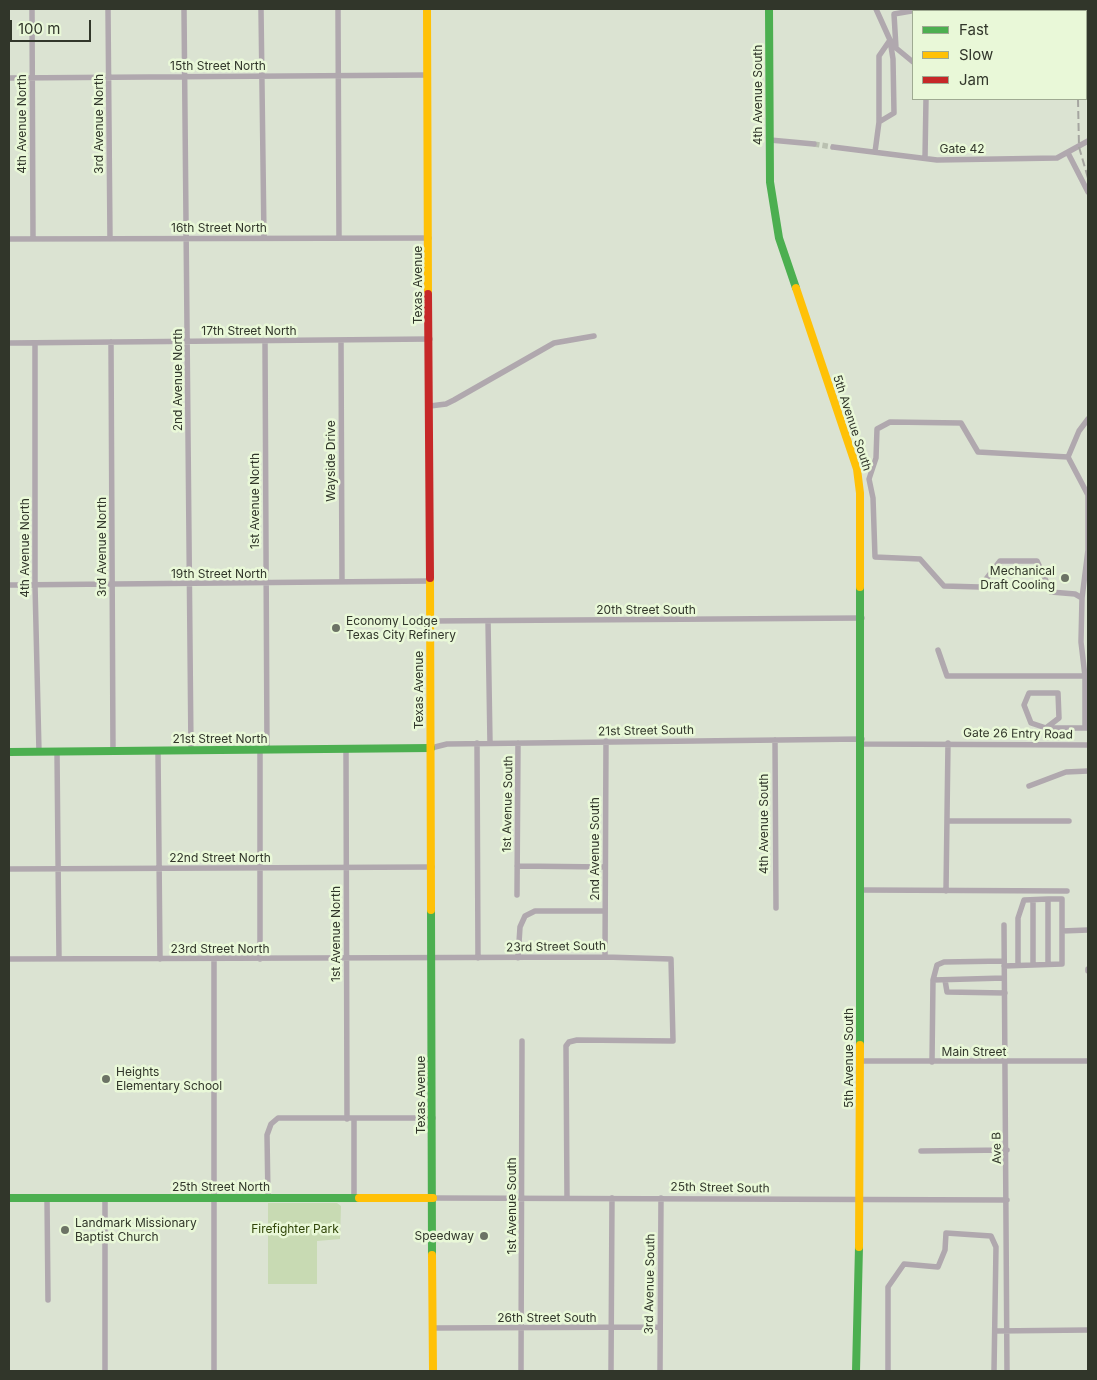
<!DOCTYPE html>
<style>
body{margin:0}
#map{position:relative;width:1097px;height:1380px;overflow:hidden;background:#dbe3d2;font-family:Inter,sans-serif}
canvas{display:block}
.frame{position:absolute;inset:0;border:10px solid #31362a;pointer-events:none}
.legend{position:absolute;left:912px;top:10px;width:175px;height:90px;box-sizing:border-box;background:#e9f8d8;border:1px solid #9faa92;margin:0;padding:6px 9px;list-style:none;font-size:15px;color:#31362a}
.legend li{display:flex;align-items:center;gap:10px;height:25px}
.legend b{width:25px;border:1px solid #9faa92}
.scale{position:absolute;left:10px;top:20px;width:81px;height:22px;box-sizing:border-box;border:2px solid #31362a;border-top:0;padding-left:6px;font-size:15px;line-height:18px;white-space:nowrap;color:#31362a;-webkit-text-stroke:4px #e9f8d8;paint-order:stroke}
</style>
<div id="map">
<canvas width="1097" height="1380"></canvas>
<div class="frame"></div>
<ul class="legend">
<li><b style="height:6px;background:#4caf50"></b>Fast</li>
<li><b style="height:6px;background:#ffc107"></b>Slow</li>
<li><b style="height:6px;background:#c62828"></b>Jam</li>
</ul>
<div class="scale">100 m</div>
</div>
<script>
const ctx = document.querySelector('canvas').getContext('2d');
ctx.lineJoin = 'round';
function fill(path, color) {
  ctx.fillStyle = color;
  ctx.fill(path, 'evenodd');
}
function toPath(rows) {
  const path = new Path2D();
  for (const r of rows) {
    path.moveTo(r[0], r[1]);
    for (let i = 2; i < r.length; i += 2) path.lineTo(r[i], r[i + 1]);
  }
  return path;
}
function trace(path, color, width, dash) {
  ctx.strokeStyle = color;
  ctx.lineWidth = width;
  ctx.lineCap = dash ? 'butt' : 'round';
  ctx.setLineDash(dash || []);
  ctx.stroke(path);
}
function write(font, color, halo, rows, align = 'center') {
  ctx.font = font + ' Inter,sans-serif';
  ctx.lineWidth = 5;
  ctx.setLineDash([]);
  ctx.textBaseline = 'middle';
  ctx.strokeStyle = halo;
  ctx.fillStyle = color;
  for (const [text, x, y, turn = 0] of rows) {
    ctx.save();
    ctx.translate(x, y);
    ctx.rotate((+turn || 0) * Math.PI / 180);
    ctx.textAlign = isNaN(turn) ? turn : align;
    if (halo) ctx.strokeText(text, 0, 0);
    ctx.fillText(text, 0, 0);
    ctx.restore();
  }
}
const green = toPath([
 [268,1203,337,1203,341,1206,340,1239,317,1241,317,1284,268,1284]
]);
const streetTunnel = toPath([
 [814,144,833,147]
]);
const street = toPath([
 [32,9,33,239],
 [108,9,110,239],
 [184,9,191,751],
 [261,9,264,238],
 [338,9,339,238],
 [913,62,896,48,894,14,923,9],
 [9,78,427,75],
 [879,122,879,56,890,40],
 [770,140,814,144],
 [833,147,937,160,1057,158,1088,141],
 [875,152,879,122,894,113,893,59,890,40,876,9],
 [1068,153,1088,192],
 [925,158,926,99],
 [9,239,429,238],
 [341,340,342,582],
 [265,341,267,750],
 [111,342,113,752],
 [9,343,430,339],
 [35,344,35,585,39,752],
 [430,406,446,404,454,400,554,343,594,336],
 [1068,457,1079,431,1088,419],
 [9,585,430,581],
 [1082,598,1088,550,1088,495,1068,457,978,452,961,423,890,422,877,429,876,458,869,479,873,498,875,557,920,559,944,586,980,587,1000,561,1037,561,1051,592,1075,594,1082,598,1081,642,1085,676],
 [430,621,862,618],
 [488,621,490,743],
 [938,650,947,676,1085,676,1085,728,1088,728],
 [1046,728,1059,718,1058,693,1029,693,1024,705,1031,723,1046,728,1085,728],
 [775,740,776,908],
 [477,743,478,958],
 [862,744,1088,745],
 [431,748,447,744,862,739],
 [260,750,260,959],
 [346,750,347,1119],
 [158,751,160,959],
 [57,752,59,959],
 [1029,786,1066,772,1088,771],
 [947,821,1069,821],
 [517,866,605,867],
 [9,869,432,867],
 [862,890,1067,891],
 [946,891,948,743],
 [517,895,518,743],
 [1033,900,1033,965],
 [1004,925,1007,1371],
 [1062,931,1088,930],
 [605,957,606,741],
 [518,958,520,927,525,916,535,911,605,911],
 [9,959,605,957,671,959,673,1041,577,1040,569,1042,566,1046,567,1198],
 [214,960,214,1371],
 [1018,965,1018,918,1024,900,1048,899],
 [1004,966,1062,964,1062,899,1048,899,1048,964],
 [1088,971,1088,969],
 [933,980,937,965,944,962,1004,961],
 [945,980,947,992,1005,993],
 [860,1061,1088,1061],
 [932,1062,933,980,1004,978],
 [354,1119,354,1198],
 [921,1151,1007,1150],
 [47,1198,48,1300],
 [268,1198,267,1135,271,1124,278,1118,433,1118],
 [433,1198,1007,1200],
 [434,1328,660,1327],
 [995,1331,1088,1330],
 [105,1371,105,1198],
 [521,1371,522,1041],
 [611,1371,612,1198],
 [660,1371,661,1198],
 [888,1371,888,1287,904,1264,938,1267,945,1250,946,1233,991,1236,996,1247,994,1371]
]);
const fast = toPath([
 [769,9,770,182,779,238,796,288],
 [860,587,860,1045],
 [9,752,431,748],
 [431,910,432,1255],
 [9,1198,359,1198],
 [856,1371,859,1247]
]);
const slow = toPath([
 [427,9,428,294],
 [796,288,857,469,860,493,860,587],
 [430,578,431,910],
 [359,1198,433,1198],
 [859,1247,860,1045],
 [432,1255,433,1371]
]);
const jam = toPath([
 [428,294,430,578]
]);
const rail = toPath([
 [1077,9,1077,11],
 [1078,99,1079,147,1088,178]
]);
const markers = [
 [1065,578,5,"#6c7365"],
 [336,628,5,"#6c7365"],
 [106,1079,5,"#6c7365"],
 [65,1230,5,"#6c7365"],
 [484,1236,5,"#6c7365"]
];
const streetNames = [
 ["15th Street North",218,66],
 ["4th Avenue South",758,95,-90],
 ["4th Avenue North",22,124,-90],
 ["3rd Avenue North",99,124,-90],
 ["Gate 42",962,149],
 ["16th Street North",219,228],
 ["Texas Avenue",418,285,-90],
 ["17th Street North",249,331],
 ["2nd Avenue North",178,380,-90],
 ["5th Avenue South",852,423,72],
 ["Wayside Drive",331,461,-90],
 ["1st Avenue North",255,501,-90],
 ["3rd Avenue North",102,547,-90],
 ["4th Avenue North",25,548,-90],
 ["19th Street North",219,574],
 ["20th Street South",646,610],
 ["Texas Avenue",419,690,-90],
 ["21st Street South",646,731,-1],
 ["Gate 26 Entry Road",1018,734,1],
 ["21st Street North",220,739],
 ["1st Avenue South",508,804,-89],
 ["4th Avenue South",764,824,-90],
 ["2nd Avenue South",595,849,-90],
 ["22nd Street North",220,858],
 ["1st Avenue North",336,934,-90],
 ["23rd Street South",556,947,-1],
 ["23rd Street North",220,949],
 ["Main Street",974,1052],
 ["5th Avenue South",849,1058,-90],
 ["Texas Avenue",421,1095,-90],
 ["Ave B",997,1148,-91],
 ["25th Street North",221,1187],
 ["25th Street South",720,1188,1],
 ["1st Avenue South",512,1206,-90],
 ["3rd Avenue South",650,1284,-89],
 ["26th Street South",547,1318]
];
const poiNames = [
 ["Mechanical",1055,571,"right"],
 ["Draft Cooling",1055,585,"right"],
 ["Economy Lodge",346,621],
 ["Texas City Refinery",346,635],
 ["Heights",116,1072],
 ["Elementary School",116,1086],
 ["Landmark Missionary",75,1223],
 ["Baptist Church",75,1237],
 ["Speedway",474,1236,"right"]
];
const parkNames = [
 ["Firefighter Park",295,1229]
];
fill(green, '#c8dab3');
trace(streetTunnel, '#b9c0b0', 5.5, [5.5, 3]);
trace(street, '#b0a8ae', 5.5);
trace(fast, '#4caf50', 8);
trace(slow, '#ffc107', 8);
trace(jam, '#c62828', 8);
trace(rail, '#a5a5a0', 2, [8, 4]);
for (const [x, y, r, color] of markers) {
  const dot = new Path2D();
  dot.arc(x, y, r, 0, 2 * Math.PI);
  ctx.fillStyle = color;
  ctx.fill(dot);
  trace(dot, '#e9f8d8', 2);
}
write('12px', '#31362a', '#e9f8d8', streetNames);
write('12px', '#31362a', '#e9f8d8', poiNames, 'left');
write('12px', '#2f4407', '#e9f8d8', parkNames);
</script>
